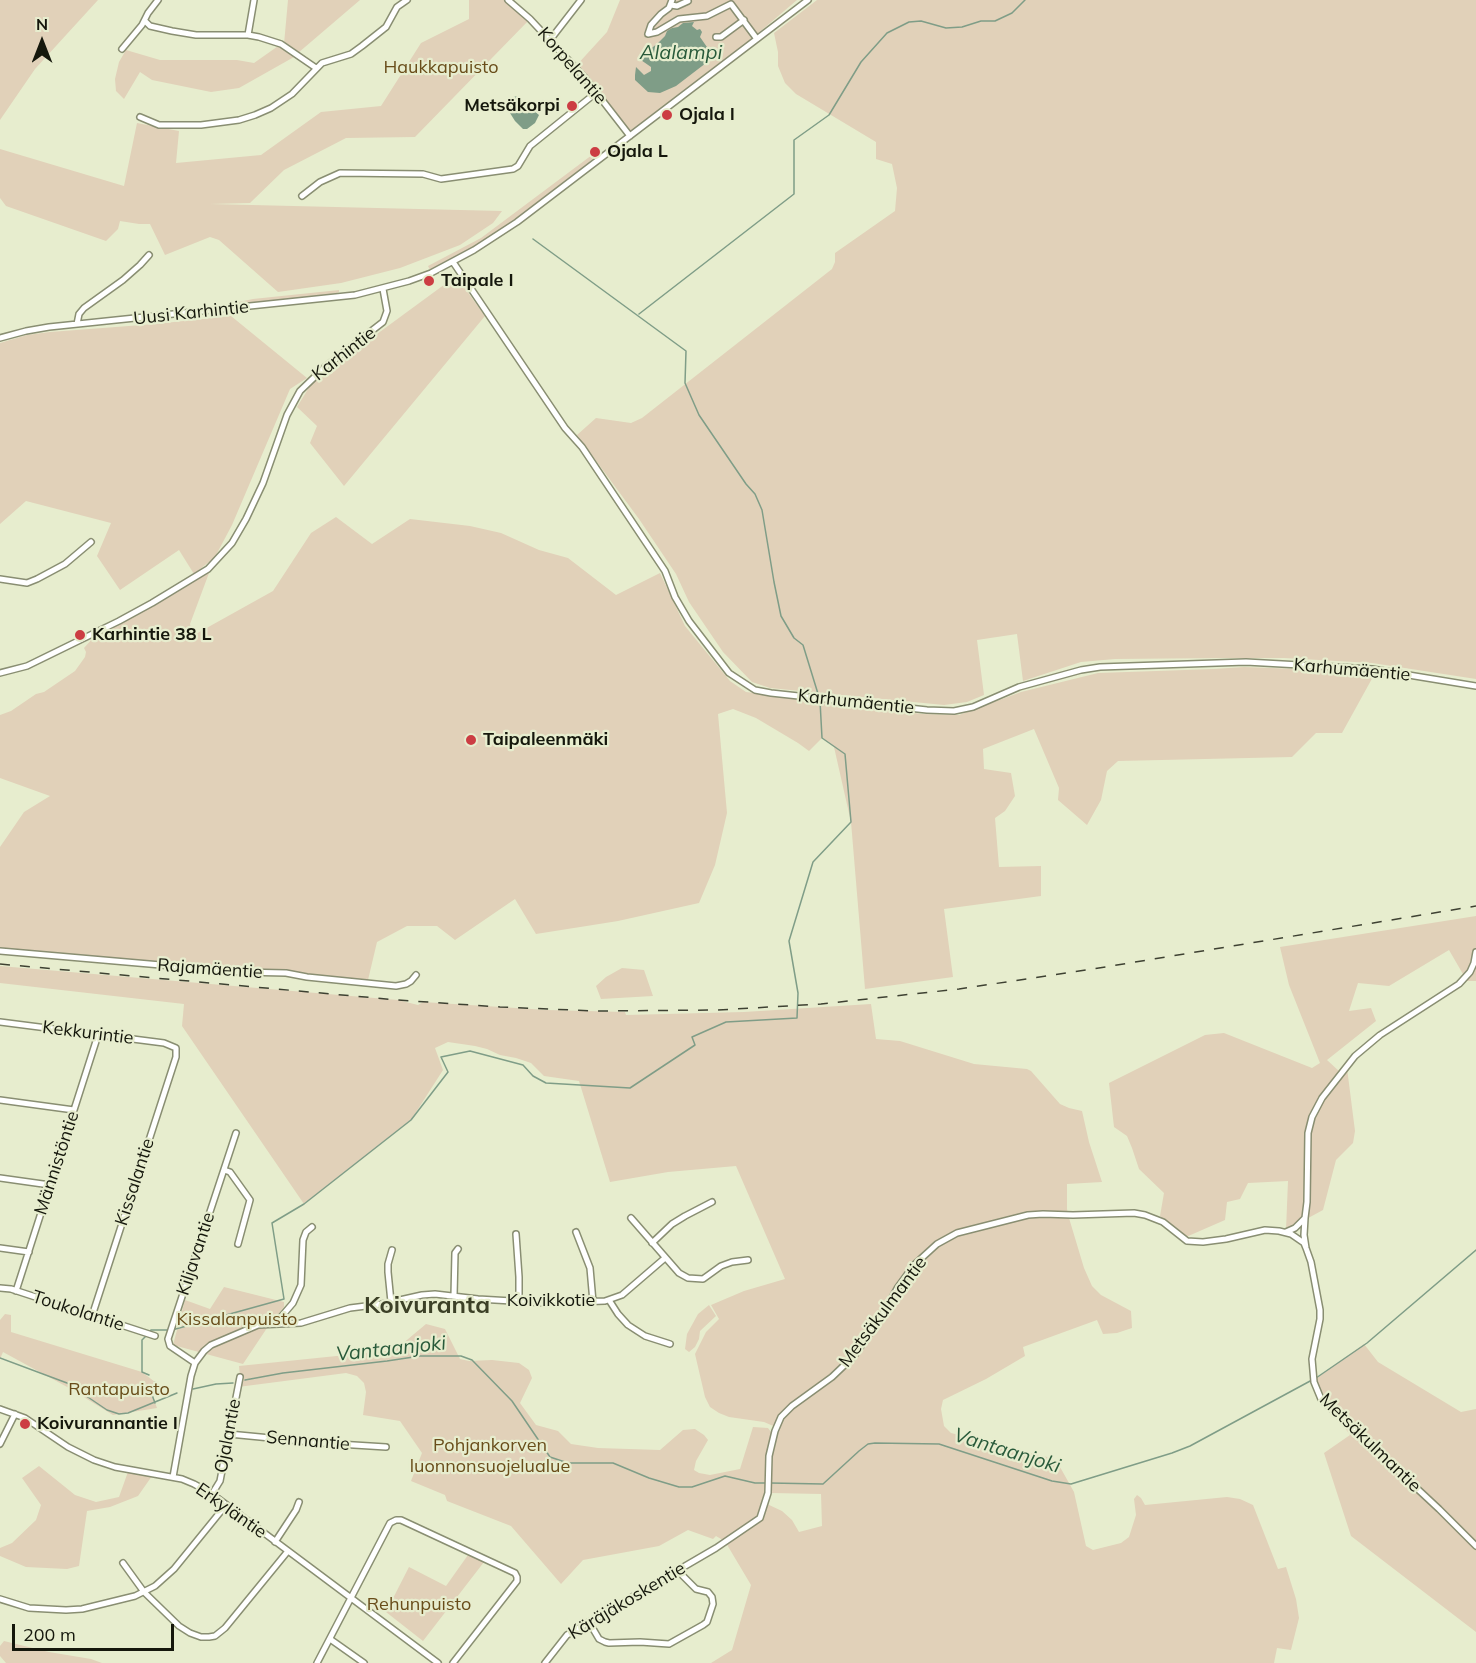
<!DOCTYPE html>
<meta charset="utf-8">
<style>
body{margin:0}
#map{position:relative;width:1476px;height:1663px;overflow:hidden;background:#e7edce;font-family:Mulish,sans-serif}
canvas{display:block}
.north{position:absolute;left:12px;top:12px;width:60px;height:60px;-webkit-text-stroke:4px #e7edce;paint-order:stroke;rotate:0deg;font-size:16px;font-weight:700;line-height:24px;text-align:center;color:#15170c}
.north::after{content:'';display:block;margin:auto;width:21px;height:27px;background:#15170c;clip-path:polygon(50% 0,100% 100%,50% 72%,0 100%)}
.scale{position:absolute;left:12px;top:1624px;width:162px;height:27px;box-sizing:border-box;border:3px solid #15170c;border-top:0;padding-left:8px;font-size:18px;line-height:21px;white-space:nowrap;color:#15170c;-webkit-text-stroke:4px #e7edce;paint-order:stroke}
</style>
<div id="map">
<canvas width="1476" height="1663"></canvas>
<div class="north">N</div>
<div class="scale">200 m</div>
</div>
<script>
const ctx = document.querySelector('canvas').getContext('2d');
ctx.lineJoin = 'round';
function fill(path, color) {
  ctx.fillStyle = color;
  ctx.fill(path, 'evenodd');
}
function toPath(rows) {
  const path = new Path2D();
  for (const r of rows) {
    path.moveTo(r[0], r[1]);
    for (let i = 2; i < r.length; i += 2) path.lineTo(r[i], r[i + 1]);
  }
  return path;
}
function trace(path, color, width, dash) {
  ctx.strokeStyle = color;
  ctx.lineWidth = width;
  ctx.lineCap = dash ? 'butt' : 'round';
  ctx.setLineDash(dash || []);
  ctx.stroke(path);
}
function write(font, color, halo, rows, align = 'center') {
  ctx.font = font + ' Mulish,sans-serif';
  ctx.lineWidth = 4.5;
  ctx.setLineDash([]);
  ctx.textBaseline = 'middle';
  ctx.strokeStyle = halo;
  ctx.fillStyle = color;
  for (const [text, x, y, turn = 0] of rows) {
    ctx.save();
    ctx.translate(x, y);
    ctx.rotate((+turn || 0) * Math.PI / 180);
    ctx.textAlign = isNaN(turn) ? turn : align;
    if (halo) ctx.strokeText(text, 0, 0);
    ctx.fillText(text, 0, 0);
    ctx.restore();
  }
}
const green = toPath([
 [0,0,98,0,35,69,0,120],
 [288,0,360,0,298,53,284,44],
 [469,0,508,0,530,19,415,137,346,138,284,170,250,203,210,204,502,211,493,223,460,245,400,268,341,283,278,292,219,240,210,237,165,255,150,224,139,224,120,221,118,229,106,241,6,206,0,198,0,149,124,186,137,123,179,131,176,163,261,155,321,112,381,106,421,43,469,19],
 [620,0,797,0,708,76,632,136,575,67,607,32],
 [817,0,1476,0,1476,679,1372,663,1284,658,1225,658,1115,659,1081,662,1023,681,1017,634,977,640,984,695,967,702,944,705,770,688,752,682,723,652,689,602,676,574,639,519,577,435,596,418,631,423,642,418,832,269,835,262,835,253,895,211,897,188,892,164,876,159,876,142,796,94,785,83,778,66,778,52,774,33],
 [281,44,294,57,239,88,211,92,152,80,140,72,124,99,116,91,115,79,119,62,126,50,160,60,237,60,254,63],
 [592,155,594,157,584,168,522,214,462,255,430,270,428,266,481,238],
 [456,276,485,316,344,486,310,443,317,426,297,407,313,381],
 [339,290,339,292,330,296,210,308,253,299],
 [231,316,307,378,290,389,232,525,215,557,194,574,179,550,120,590,97,556,111,523,26,501,0,524,0,343,27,335,50,332,155,324],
 [336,517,372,544,410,519,470,526,501,533,539,550,568,558,616,595,660,573,685,626,730,681,746,692,922,714,959,715,1021,692,1098,673,1214,669,1244,667,1350,671,1374,675,1342,733,1316,733,1292,757,1118,761,1107,771,1101,800,1087,825,1058,800,1059,788,1034,729,983,749,984,769,1011,773,1015,796,1005,811,995,818,999,867,1041,866,1041,896,944,909,953,977,865,989,851,822,834,747,822,738,809,751,798,743,756,718,733,709,718,714,727,813,715,865,699,903,618,921,536,934,515,899,455,940,437,926,407,926,377,942,368,980,307,977,0,951,0,847,24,812,50,796,0,778,0,715,11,711,36,694,44,692,75,671,85,657,86,652,84,648,93,638,209,573,190,624,194,635,273,591,311,533],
 [1476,916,1476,981,1467,981,1449,950,1389,986,1358,983,1349,1011,1371,1008,1376,1021,1327,1060,1340,1072,1347,1068,1355,1131,1353,1143,1336,1160,1323,1210,1286,1230,1288,1181,1248,1183,1240,1199,1227,1202,1225,1220,1186,1237,1178,1234,1160,1216,1164,1193,1139,1169,1132,1148,1127,1136,1114,1127,1109,1083,1205,1035,1224,1033,1312,1068,1320,1063,1289,985,1280,947],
 [0,966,398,1000,418,1005,423,1002,547,1010,625,1012,626,1015,744,1012,871,1004,876,1039,900,1041,974,1064,1027,1069,1031,1071,1060,1104,1069,1108,1082,1111,1089,1142,1102,1182,1067,1184,1067,1209,1069,1218,1084,1268,1092,1286,1101,1295,1131,1311,1132,1328,1117,1333,1103,1334,1097,1320,1023,1347,1025,1356,986,1379,943,1400,941,1409,944,1426,951,1433,1051,1458,1060,1467,1074,1492,1086,1546,1093,1550,1121,1543,1129,1537,1136,1515,1134,1499,1137,1495,1141,1498,1145,1505,1227,1497,1240,1499,1253,1505,1278,1569,1286,1567,1296,1599,1299,1618,1291,1650,1277,1648,1274,1663,711,1663,732,1650,751,1585,726,1543,751,1526,726,1542,716,1536,713,1539,688,1530,659,1546,583,1560,561,1584,511,1526,447,1501,445,1495,411,1481,422,1453,400,1421,363,1415,366,1392,364,1383,357,1376,346,1373,238,1387,240,1377,239,1366,395,1350,426,1324,445,1329,460,1359,469,1361,492,1360,519,1363,529,1370,532,1378,520,1403,536,1425,558,1431,571,1444,598,1448,660,1450,683,1430,695,1429,704,1435,708,1440,696,1461,694,1470,699,1473,710,1475,740,1469,753,1427,768,1428,774,1436,769,1456,767,1504,782,1511,792,1520,799,1532,822,1526,821,1494,771,1493,771,1457,778,1428,764,1422,729,1417,719,1413,710,1407,705,1397,695,1354,706,1332,719,1319,711,1305,744,1291,785,1279,736,1166,668,1172,610,1182,579,1081,544,1076,531,1063,516,1058,500,1055,487,1049,475,1046,448,1042,435,1048,443,1070,411,1120,304,1204,182,1026,184,1004,0,983],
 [622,968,644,970,653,996,601,999,596,986,606,977],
 [224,1287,284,1302,284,1307,267,1328,243,1364,173,1345,185,1300,210,1309],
 [709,1305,716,1316,700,1331,699,1339,695,1347,689,1352,685,1349,687,1334,698,1314],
 [5,1314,11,1315,11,1332,142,1372,155,1382,151,1392,157,1408,113,1415,69,1388,3,1352,0,1359,0,1320],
 [1364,1344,1378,1362,1461,1412,1476,1409,1476,1632,1351,1536,1324,1453,1350,1435,1311,1382],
 [39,1466,75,1495,96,1502,119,1497,129,1469,152,1476,138,1496,110,1507,87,1511,79,1566,67,1569,26,1567,0,1556,0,1548,12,1543,36,1520,41,1505,22,1478],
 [468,1555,484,1562,423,1641,386,1612,409,1567,446,1586],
 [4,1641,49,1652,91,1659,102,1663,6,1663,0,1656,0,1646]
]);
const water = toPath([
 [694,22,692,26,697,30,700,29,702,32,700,37,709,50,706,63,676,86,660,93,648,92,635,80,635,75,636,67,644,75,651,71,651,67,638,58,642,53,648,51,658,43,665,36,667,31,672,28,678,27,683,23],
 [517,96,539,115,535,123,527,129,523,129,515,121,505,105,511,98]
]);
const stream = toPath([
 [533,239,686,351,685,383,699,415,746,484,755,494,762,510,774,582,781,616,794,638,803,645,819,697],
 [639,314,794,194,794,140,829,115,861,62,887,33,909,22,921,21,946,28,962,27,981,21,995,21,1012,13,1025,0],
 [172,1330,284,1299,272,1223,304,1204,411,1120,448,1072,441,1057,470,1051,523,1065,533,1076,546,1083,630,1088,695,1045,692,1037,726,1022,797,1018,798,993,789,941,813,862,851,822,845,754,822,738,820,701],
 [149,1332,151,1330,168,1330],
 [146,1336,142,1340,142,1372,149,1375],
 [0,1358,67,1383,107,1410,119,1414,128,1413,177,1393],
 [1316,1378,1367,1343,1476,1250],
 [245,1380,283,1373,387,1361,420,1356,461,1356,472,1360,512,1401,550,1457,568,1463,613,1463,649,1478,679,1487,692,1487,725,1476,755,1483,766,1483],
 [155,1382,151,1392,155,1403],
 [193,1389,216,1384,233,1383],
 [770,1483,823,1484,859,1451,868,1444,875,1443,939,1444,1052,1481,1071,1484,1172,1453,1190,1446,1312,1380]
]);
const minor = toPath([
 [508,0,530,19,585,78,630,136],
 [672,0,669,8,661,14,651,25,648,34,657,32,679,19,707,16,731,4,757,39],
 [671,5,677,6,688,1],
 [145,21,150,26,172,31,196,35,248,35,259,37,281,44,316,68],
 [248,35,254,0],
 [716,37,721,37,744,20],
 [550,40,581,0],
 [122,49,142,25,148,13,158,0],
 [140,117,159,125,201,125,239,120,255,115,271,108,292,94,322,63,351,54,362,46,386,27,397,7,407,0],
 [302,196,320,182,340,173,423,174,441,179,513,169,518,166,530,146,597,92],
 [453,262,565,428,582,447,665,571,675,597,689,621,729,673,755,690,771,693,927,710,954,711,973,707,1019,687,1081,670,1100,667,1246,662,1372,669,1476,686],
 [77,324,79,314,84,308,123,280,140,265,149,255],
 [0,338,26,331,49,327,355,295,409,281,431,273,474,250,517,222,808,0],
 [0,579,27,583,37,579,65,564,91,542],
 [0,673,27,666,119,621,152,603,208,569,232,543,246,519,263,483,287,415,300,391,325,367,383,322,387,311,383,289],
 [0,951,241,972,286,973,307,977,396,986,406,984,411,981,416,975],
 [0,1022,164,1043,176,1048,176,1057,92,1316],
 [0,1100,74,1110],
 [224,1170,230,1172,250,1200,238,1244],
 [0,1178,50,1185],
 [631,1218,679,1273,688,1278,703,1279,721,1266,732,1262,748,1260],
 [1305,1218,1304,1235,1306,1248,1311,1262,1320,1310,1320,1319,1312,1359,1314,1382,1321,1399,1439,1509,1476,1546],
 [576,1232,590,1268,593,1302],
 [1286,1232,1295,1228,1305,1218,1307,1202,1308,1133,1312,1117,1322,1098,1355,1056,1380,1035,1459,984,1470,972,1474,963,1476,952],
 [516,1234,519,1277,519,1302],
 [652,1243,672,1224,685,1216,712,1202],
 [0,1248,29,1252],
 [0,1288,11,1289,155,1336],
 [16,1291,98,1035],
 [454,1296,455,1253,458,1249],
 [609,1300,618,1314,628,1325,645,1336,670,1344],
 [391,1302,388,1272,388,1264,392,1250],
 [280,1323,281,1317,293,1303,301,1285,303,1240,306,1232,312,1227],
 [195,1363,170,1346,168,1339,236,1133],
 [0,1409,25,1418,68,1447,94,1460,115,1467,182,1479,194,1484,212,1494,438,1663],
 [229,1434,322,1443,386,1447],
 [0,1444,15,1414],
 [173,1477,191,1376,195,1363,204,1351,211,1345,258,1325,301,1323,350,1308,382,1304,422,1295,435,1294,478,1299,546,1303,605,1301,622,1295,665,1258],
 [212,1494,220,1481,240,1377],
 [275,1542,296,1510,299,1502],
 [123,1563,144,1592,179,1626,190,1633,201,1637,209,1637,215,1636,225,1628,288,1551],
 [0,1599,29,1608,66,1610,82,1609,135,1596,155,1586,174,1569,226,1505],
 [589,1622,599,1639,605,1642,609,1643,640,1642,669,1644,703,1625,707,1622,713,1604,712,1597,708,1592,696,1589,677,1570],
 [330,1639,364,1663],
 [317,1663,390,1523,396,1520,401,1520,515,1573,517,1577,517,1581,453,1663],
 [545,1663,567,1635,716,1548,760,1518,768,1493,769,1456,775,1431,781,1417,792,1406,832,1377,854,1356,881,1317,898,1287,914,1265,937,1244,957,1233,1028,1215,1043,1214,1073,1215,1134,1213,1145,1215,1163,1222,1187,1241,1203,1242,1226,1239,1265,1230,1279,1231,1291,1234,1304,1243,1306,1248]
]);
const rail = toPath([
 [0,964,398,1000,500,1007,596,1011,718,1010,821,1004,959,989,1093,969,1476,906]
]);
const markers = [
 [572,106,6,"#cc3d43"],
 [667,115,6,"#cc3d43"],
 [595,152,6,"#cc3d43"],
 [429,281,6,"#cc3d43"],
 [80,635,6,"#cc3d43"],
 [471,740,6,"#cc3d43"],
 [25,1424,6,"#cc3d43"]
];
const streetNames = [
 ["Korpelantie",572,66,49],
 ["Uusi Karhintie",191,313,-6],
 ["Karhintie",344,354,-38],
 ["Karhumäentie",1352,670,5],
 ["Karhumäentie",856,702,6],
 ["Rajamäentie",210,969,4],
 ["Kekkurintie",88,1033,7],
 ["Männistöntie",57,1163,-72],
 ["Kissalantie",135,1182,-72],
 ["Kiljavantie",196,1254,-72],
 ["Koivikkotie",551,1301],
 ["Toukolantie",78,1311,18],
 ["Metsäkulmantie",883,1312,-53],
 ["Ojalantie",228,1436,-79],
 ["Sennantie",308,1441,5],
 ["Metsäkulmantie",1370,1443,44],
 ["Erkyläntie",231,1511,35],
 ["Käräjäkoskentie",627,1601,-31]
];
const parkNames = [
 ["Haukkapuisto",441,68],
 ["Kissalanpuisto",237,1320],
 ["Rantapuisto",119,1390],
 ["Pohjankorven",490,1446],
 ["luonnonsuojelualue",490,1467],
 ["Rehunpuisto",419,1605]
];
const poiNames = [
 ["Metsäkorpi",560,106,"right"],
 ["Ojala I",679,115],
 ["Ojala L",607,152],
 ["Taipale I",441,281],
 ["Karhintie 38 L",92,635],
 ["Taipaleenmäki",483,740],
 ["Koivurannantie I",37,1424]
];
const waterNames = [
 ["Alalampi",681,53],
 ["Vantaanjoki",391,1349,-6],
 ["Vantaanjoki",1007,1451,17]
];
const districtNames = [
 ["Koivuranta",427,1306]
];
fill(green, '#e1d1b9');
fill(water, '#7f9d87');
trace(stream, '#7f9d87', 1.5);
trace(minor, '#898e72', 8);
trace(minor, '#fff', 5);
trace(rail, '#3e4132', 1.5, [10, 10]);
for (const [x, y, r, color] of markers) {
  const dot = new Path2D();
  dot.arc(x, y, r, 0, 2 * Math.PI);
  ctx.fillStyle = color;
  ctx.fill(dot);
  trace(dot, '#e7edce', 2);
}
write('18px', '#15170c', '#e7edce', streetNames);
write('18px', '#694d1a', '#e7edce', parkNames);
write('bold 18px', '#15170c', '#e7edce', poiNames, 'left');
write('italic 20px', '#295a3a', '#e7edce', waterNames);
write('bold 24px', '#3c4027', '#e7edce', districtNames);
</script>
